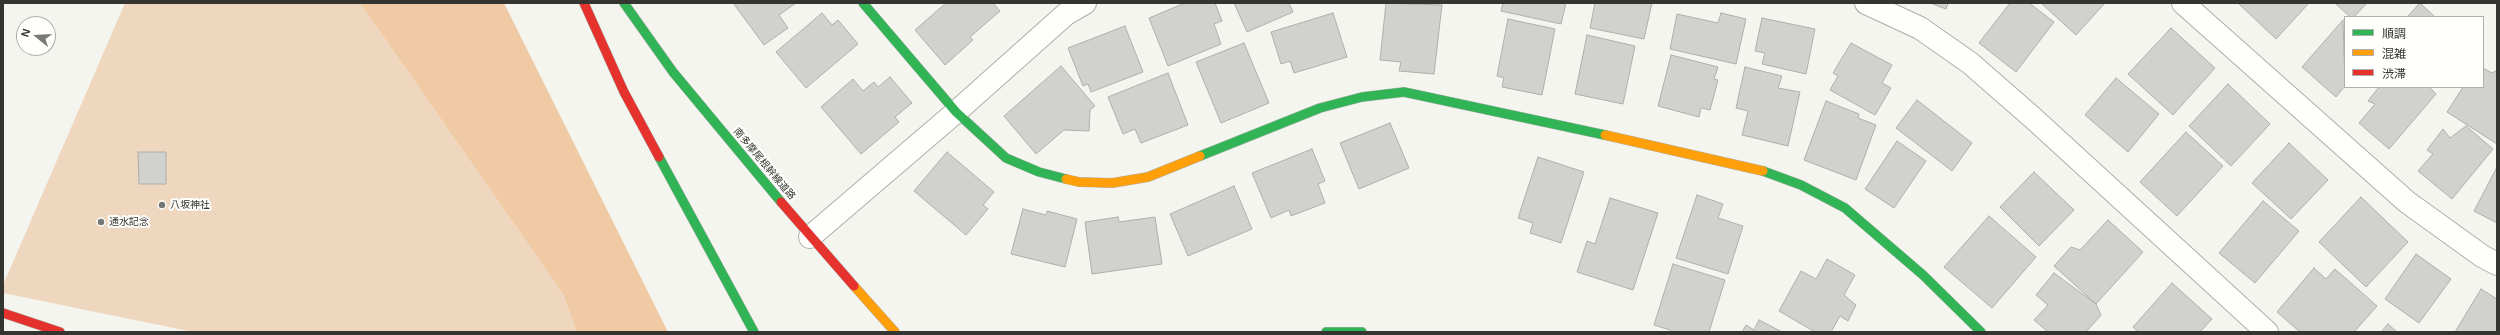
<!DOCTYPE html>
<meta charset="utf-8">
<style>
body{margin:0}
#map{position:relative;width:2500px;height:335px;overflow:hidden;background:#f5f5f0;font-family:Arial,"Noto Sans JP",sans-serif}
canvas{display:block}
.frame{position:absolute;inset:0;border:4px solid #343431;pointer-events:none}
.legend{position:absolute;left:2344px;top:16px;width:140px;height:72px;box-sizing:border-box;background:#fffffe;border:1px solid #aeaeac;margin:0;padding:5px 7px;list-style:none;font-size:12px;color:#343431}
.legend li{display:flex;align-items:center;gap:8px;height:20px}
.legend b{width:20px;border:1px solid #aeaeac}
.north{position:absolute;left:16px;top:16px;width:40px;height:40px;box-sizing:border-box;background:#fffffe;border:1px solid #aeaeac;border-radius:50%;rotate:288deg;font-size:11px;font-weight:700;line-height:16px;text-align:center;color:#343431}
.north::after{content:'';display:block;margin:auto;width:14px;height:18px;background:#787874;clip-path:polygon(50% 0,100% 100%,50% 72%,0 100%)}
</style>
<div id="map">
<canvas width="2500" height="335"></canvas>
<div class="frame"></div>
<ul class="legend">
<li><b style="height:5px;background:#30b455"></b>順調</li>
<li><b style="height:5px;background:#ff9f0a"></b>混雑</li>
<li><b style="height:5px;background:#e5322d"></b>渋滞</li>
</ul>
<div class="north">N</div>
</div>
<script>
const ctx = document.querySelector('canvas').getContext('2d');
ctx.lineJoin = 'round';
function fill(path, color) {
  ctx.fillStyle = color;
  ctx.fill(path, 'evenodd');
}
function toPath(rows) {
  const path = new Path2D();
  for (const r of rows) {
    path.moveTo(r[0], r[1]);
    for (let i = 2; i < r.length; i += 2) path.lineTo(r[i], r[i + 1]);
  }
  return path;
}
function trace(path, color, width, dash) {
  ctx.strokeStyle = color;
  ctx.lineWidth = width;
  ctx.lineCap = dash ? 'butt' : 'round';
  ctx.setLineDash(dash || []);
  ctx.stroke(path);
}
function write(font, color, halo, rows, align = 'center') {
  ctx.font = font + ' Arial,"Noto Sans JP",sans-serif';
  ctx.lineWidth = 4;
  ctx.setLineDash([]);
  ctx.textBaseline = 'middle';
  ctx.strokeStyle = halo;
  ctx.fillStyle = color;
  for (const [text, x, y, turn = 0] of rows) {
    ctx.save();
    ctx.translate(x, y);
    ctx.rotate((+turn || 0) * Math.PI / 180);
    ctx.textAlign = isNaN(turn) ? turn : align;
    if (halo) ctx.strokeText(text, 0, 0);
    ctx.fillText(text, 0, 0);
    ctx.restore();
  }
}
const green = toPath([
 [125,3,360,3,563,294,577,332,193,332,3,293,3,285]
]);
const forest = toPath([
 [360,3,504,3,668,332,577,332,563,294]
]);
const building = toPath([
 [733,3,796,3,779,15,788,28,764,45,733,3],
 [946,3,993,3,1000,11,970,37,973,40,945,65,915,30,946,3],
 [1185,3,1215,3,1222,21,1214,24,1221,44,1168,66,1149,18,1185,3],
 [1234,3,1289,3,1293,12,1247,32,1234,3],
 [1386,3,1442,5,1434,74,1399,71,1401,62,1380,60,1386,3],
 [1503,3,1566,3,1561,24,1501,11,1503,3],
 [1595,3,1652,3,1644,39,1590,28,1595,3],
 [1930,3,1948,3,1946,9,1930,3],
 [2010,3,2029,3,2054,22,2016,72,1979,43,2010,3],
 [2041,3,2105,3,2076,35,2041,3],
 [2238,3,2309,3,2276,39,2238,3],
 [2335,3,2367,3,2354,17,2350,17,2335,3],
 [2420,3,2435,17,2407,17,2420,3],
 [822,13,832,25,838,20,858,44,806,88,776,52,822,13],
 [1333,13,1347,57,1294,73,1290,61,1281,64,1271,32,1333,13],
 [1721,13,1746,19,1736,64,1670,49,1677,14,1718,23,1721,13],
 [1762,18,1815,29,1806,74,1762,64,1765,53,1755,51,1762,18],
 [1508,19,1555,29,1542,95,1502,87,1504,78,1497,76,1508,19],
 [2343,20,2345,86,2336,97,2302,67,2343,20],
 [1125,26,1143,72,1091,92,1088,84,1083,86,1068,48,1125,26],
 [2171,28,2215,68,2173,115,2128,74,2171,28],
 [1587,35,1635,46,1623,104,1575,94,1587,35],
 [1244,43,1269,103,1221,123,1196,62,1244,43],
 [1851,43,1892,65,1882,83,1891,88,1875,115,1830,90,1838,76,1833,73,1851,43],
 [1671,55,1718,67,1714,79,1718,80,1710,110,1701,108,1699,117,1658,106,1671,55],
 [1061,66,1095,106,1090,110,1089,131,1064,130,1036,154,1004,116,1061,66],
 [1745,67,1782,76,1778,88,1800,92,1788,146,1742,135,1748,111,1736,108,1745,67],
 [2483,68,2492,73,2497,70,2497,144,2447,112,2463,87,2483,87,2483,68],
 [1168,73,1188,125,1141,143,1135,129,1123,134,1108,97,1168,73],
 [890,77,912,103,895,117,899,122,861,154,821,107,853,79,863,91,874,82,878,87,890,77],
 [2116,78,2159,114,2128,152,2085,115,2116,78],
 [2228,84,2270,124,2231,166,2189,126,2228,84],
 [2379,87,2429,87,2436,94,2389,149,2359,123,2375,104,2368,101,2379,87],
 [1917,100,1972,143,1952,171,1896,128,1917,100],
 [1826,101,1859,114,1858,118,1876,125,1856,180,1804,160,1826,101],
 [1390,123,1409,168,1359,189,1340,143,1390,123],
 [2466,126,2493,149,2452,199,2418,171,2433,154,2427,150,2443,129,2450,138,2466,126],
 [2186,132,2223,166,2177,216,2140,182,2186,132],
 [1897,141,1926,161,1894,208,1865,189,1897,141],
 [2289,143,2328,180,2291,219,2252,183,2289,143],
 [1312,149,1325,181,1318,184,1325,203,1291,216,1289,210,1271,218,1252,173,1312,149],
 [138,152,166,152,166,184,139,184,138,152],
 [947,152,994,192,983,205,988,209,966,235,914,191,947,152],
 [1538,157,1584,172,1561,243,1530,233,1533,223,1518,218,1538,157],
 [2497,167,2497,223,2474,211,2497,167],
 [2034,172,2074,210,2039,246,2000,207,2034,172],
 [1234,186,1252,229,1188,256,1170,214,1234,186],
 [1697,195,1723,204,1718,218,1743,226,1728,274,1676,258,1697,195],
 [2361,197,2408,242,2366,287,2319,242,2361,197],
 [1610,198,1658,213,1633,290,1577,272,1587,241,1595,244,1610,198],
 [2263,201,2299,231,2255,283,2219,253,2263,201],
 [1023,209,1046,215,1047,211,1077,219,1065,267,1011,254,1023,209],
 [1989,216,2036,257,1992,308,1944,267,1989,216],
 [1118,217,1119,222,1155,217,1162,264,1092,274,1085,222,1118,217],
 [2108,220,2143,252,2096,304,2054,266,2071,247,2080,250,2108,220],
 [2416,254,2451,279,2419,323,2385,299,2416,254],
 [1827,259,1855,275,1844,295,1856,305,1848,321,1840,316,1831,332,1815,332,1779,311,1801,271,1816,279,1827,259],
 [1673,264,1725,280,1709,332,1669,332,1670,330,1654,325,1673,264],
 [2314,268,2326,279,2335,269,2377,306,2354,332,2300,332,2277,312,2314,268],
 [2054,273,2096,304,2101,315,2086,332,2048,332,2034,320,2048,305,2036,295,2054,273],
 [2172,283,2212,319,2200,332,2138,332,2133,327,2172,283],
 [2481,289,2497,299,2497,332,2455,332,2481,289],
 [1759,320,1782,332,1742,332,1746,325,1754,330,1759,320],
 [2388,324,2397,332,2381,332,2388,324]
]);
const street = toPath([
 [1866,3,1920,28,1970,63,2033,118,2267,332],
 [2183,3,2407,202,2482,256,2497,264],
 [810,237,956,112,1066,14,1085,3]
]);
const fast = toPath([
 [624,3,673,72,781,202],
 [863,3,956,112,1006,158,1039,172,1066,179],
 [1200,156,1320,108,1362,97,1404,92,1605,135],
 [659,157,754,332],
 [1763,171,1801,185,1845,208,1923,275,1981,332],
 [1326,332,1362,332]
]);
const slow = toPath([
 [1605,135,1763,171],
 [1066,179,1079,182,1112,183,1148,177,1200,156],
 [854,286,895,332]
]);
const jam = toPath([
 [584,3,624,92,659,157],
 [781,202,854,286],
 [3,313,60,332]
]);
const markers = [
 [162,205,4,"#787874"],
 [101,222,4,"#787874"]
];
const streetNames = [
 ["南多摩尾根幹線道路",764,164,50]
];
const poiNames = [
 ["八坂神社",170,205],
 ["通水記念",109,222]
];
fill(green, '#eed7be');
fill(forest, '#f0caa4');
fill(building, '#d1d2ce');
trace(building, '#aeaeab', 1);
trace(street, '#aeaeaa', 24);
trace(fast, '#aeaeaa', 10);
trace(slow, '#aeaeaa', 10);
trace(jam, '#aeaeaa', 10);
trace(street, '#fefefd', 22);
trace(fast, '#30b455', 9);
trace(slow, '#ff9f0a', 9);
trace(jam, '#e5322d', 9);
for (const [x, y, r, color] of markers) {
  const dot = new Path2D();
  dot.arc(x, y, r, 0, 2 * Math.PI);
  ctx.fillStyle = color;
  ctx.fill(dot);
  trace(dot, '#fffffe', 1.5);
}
write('10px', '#343431', '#fffffe', streetNames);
write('10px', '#343431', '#fffffe', poiNames, 'left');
</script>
